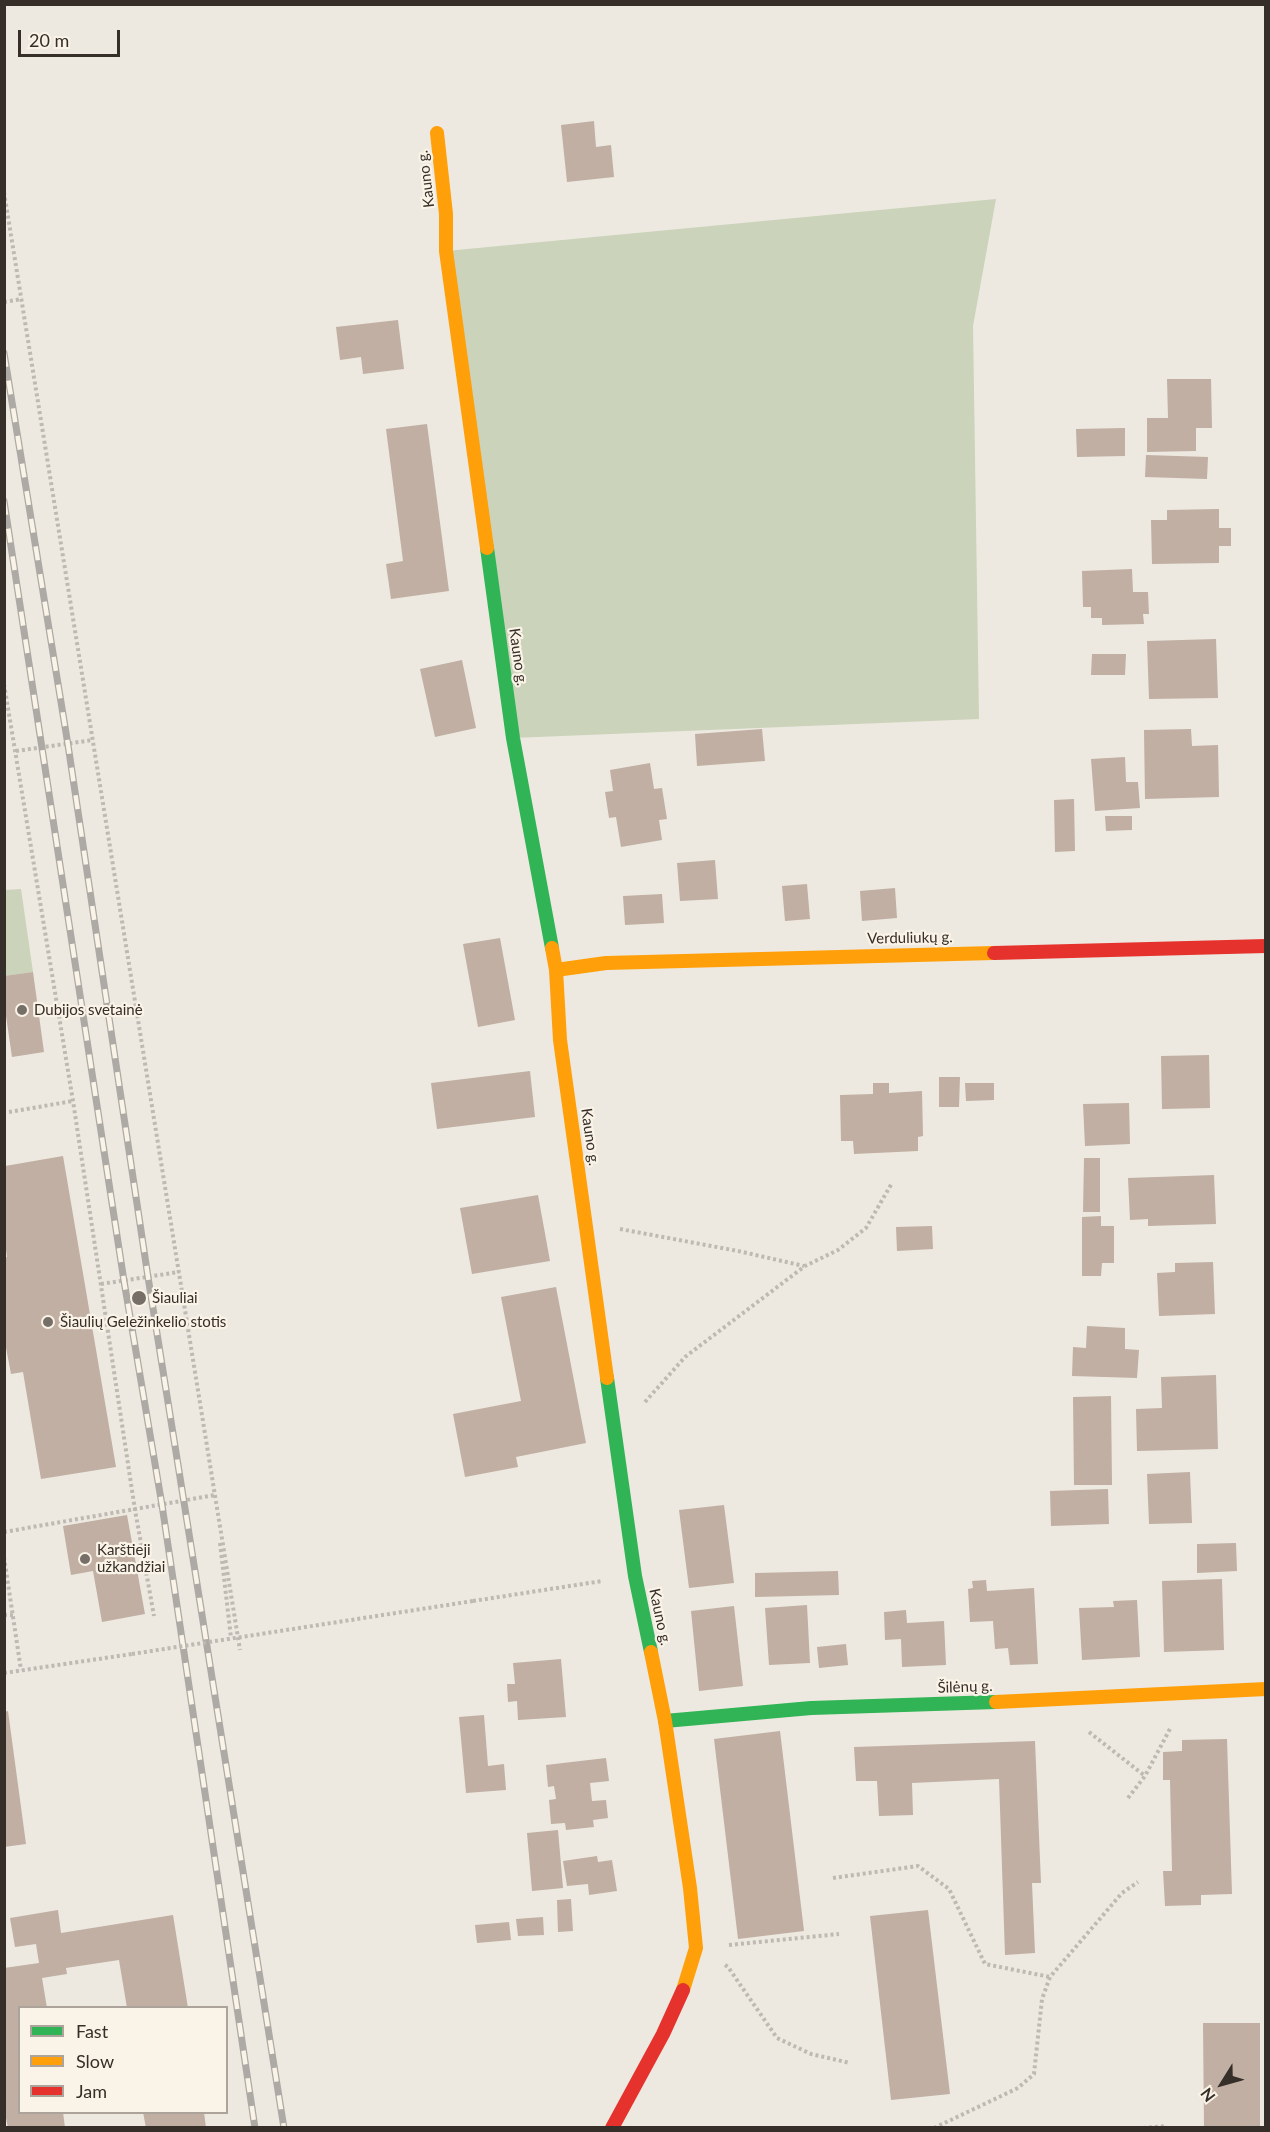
<!DOCTYPE html>
<meta charset="utf-8">
<style>
body{margin:0}
#map{position:relative;width:1270px;height:2132px;overflow:hidden;background:#ede9e0;font-family:Lato,sans-serif}
canvas{display:block}
.frame{position:absolute;inset:0;border:6px solid #362e28;pointer-events:none}
.legend{position:absolute;left:18px;top:2006px;width:210px;height:108px;box-sizing:border-box;background:#faf3e7;border:2px solid #aca49b;margin:0;padding:8px 10px;list-style:none;font-size:18px;color:#362e28}
.legend li{display:flex;align-items:center;gap:12px;height:30px}
.legend b{width:30px;border:2px solid #aca49b}
.north{position:absolute;left:1192px;top:2054px;width:60px;height:60px;-webkit-text-stroke:4px #faf3e7;paint-order:stroke;rotate:233deg;font-size:16px;font-weight:700;line-height:24px;text-align:center;color:#362e28}
.north::after{content:'';display:block;margin:auto;width:21px;height:27px;background:#362e28;clip-path:polygon(50% 0,100% 100%,50% 72%,0 100%)}
.scale{position:absolute;left:18px;top:30px;width:102px;height:27px;box-sizing:border-box;border:3px solid #362e28;border-top:0;padding-left:8px;font-size:18px;line-height:21px;white-space:nowrap;color:#362e28;-webkit-text-stroke:4px #faf3e7;paint-order:stroke}
</style>
<div id="map">
<canvas width="1270" height="2132"></canvas>
<div class="frame"></div>
<ul class="legend">
<li><b style="height:8px;background:#30b455"></b>Fast</li>
<li><b style="height:8px;background:#ff9f0a"></b>Slow</li>
<li><b style="height:8px;background:#e5322d"></b>Jam</li>
</ul>
<div class="north">N</div>
<div class="scale">20 m</div>
</div>
<script>
const ctx = document.querySelector('canvas').getContext('2d');
ctx.lineJoin = 'round';
function fill(path, color) {
  ctx.fillStyle = color;
  ctx.fill(path, 'evenodd');
}
function toPath(rows) {
  const path = new Path2D();
  for (const r of rows) {
    path.moveTo(r[0], r[1]);
    for (let i = 2; i < r.length; i += 2) path.lineTo(r[i], r[i + 1]);
  }
  return path;
}
function trace(path, color, width, dash) {
  ctx.strokeStyle = color;
  ctx.lineWidth = width;
  ctx.lineCap = dash ? 'butt' : 'round';
  ctx.setLineDash(dash || []);
  ctx.stroke(path);
}
function write(font, color, halo, rows, align = 'center') {
  ctx.font = font + ' Lato,sans-serif';
  ctx.lineWidth = 4.5;
  ctx.setLineDash([]);
  ctx.textBaseline = 'middle';
  ctx.strokeStyle = halo;
  ctx.fillStyle = color;
  for (const [text, x, y, turn = 0] of rows) {
    ctx.save();
    ctx.translate(x, y);
    ctx.rotate((+turn || 0) * Math.PI / 180);
    ctx.textAlign = isNaN(turn) ? turn : align;
    if (halo) ctx.strokeText(text, 0, 0);
    ctx.fillText(text, 0, 0);
    ctx.restore();
  }
}
const green = toPath([
 [996,199,973,326,979,719,513,738,446,251],
 [21,889,33,972,5,976,5,890]
]);
const building = toPath([
 [594,121,596,147,611,145,614,177,567,182,561,125],
 [398,320,404,369,363,374,361,357,340,360,336,327],
 [1167,379,1211,379,1212,428,1196,428,1196,451,1147,452,1147,418,1168,418],
 [427,424,449,591,391,599,386,564,403,561,386,429],
 [1125,428,1125,456,1077,457,1076,429],
 [1146,455,1208,457,1207,479,1145,477],
 [1219,509,1219,528,1231,528,1231,546,1219,546,1219,563,1152,564,1151,520,1167,520,1167,510],
 [1132,569,1133,592,1148,592,1149,614,1143,614,1144,624,1102,625,1102,618,1091,618,1091,607,1083,607,1082,571],
 [1216,639,1218,698,1149,699,1147,641],
 [1092,654,1126,654,1125,675,1091,675],
 [462,660,476,728,435,737,420,669],
 [762,729,765,761,697,766,695,734],
 [1191,729,1192,746,1218,745,1219,797,1145,799,1144,730],
 [1125,757,1126,782,1138,782,1140,808,1095,811,1091,759],
 [650,763,654,789,662,788,667,819,659,820,662,840,621,847,616,817,609,818,605,792,613,791,610,770],
 [1074,799,1075,851,1055,852,1054,800],
 [1105,816,1132,816,1132,830,1106,831],
 [715,860,718,899,680,901,677,863],
 [807,884,810,919,785,921,782,886],
 [895,888,897,918,862,921,860,891],
 [662,894,664,923,625,925,623,896],
 [500,938,515,1020,478,1027,463,944],
 [33,972,44,1052,12,1057,4,1002,4,976],
 [1209,1055,1210,1108,1162,1109,1161,1056],
 [530,1071,535,1117,437,1129,431,1083],
 [939,1077,960,1077,959,1107,939,1107],
 [873,1083,889,1083,889,1093,922,1091,923,1136,918,1137,918,1151,854,1154,853,1141,841,1141,840,1095,873,1094],
 [965,1083,994,1083,994,1100,966,1101],
 [1129,1103,1130,1144,1085,1146,1083,1104],
 [63,1156,116,1467,41,1479,23,1372,11,1374,4,1337,4,1258,7,1257,5,1242,5,1166],
 [1084,1158,1100,1158,1100,1212,1083,1212],
 [1214,1175,1216,1224,1148,1226,1148,1219,1130,1220,1128,1178],
 [538,1195,550,1261,472,1274,460,1208],
 [1101,1216,1101,1226,1114,1226,1114,1263,1102,1263,1101,1276,1082,1276,1082,1217],
 [932,1226,933,1249,897,1251,896,1227],
 [1213,1262,1215,1314,1159,1316,1157,1273,1175,1272,1175,1263],
 [556,1287,586,1443,516,1457,518,1467,465,1477,453,1414,521,1401,501,1297],
 [1087,1326,1125,1328,1125,1349,1139,1350,1137,1378,1072,1376,1073,1347,1086,1348],
 [1216,1375,1218,1449,1137,1451,1136,1409,1162,1408,1161,1377],
 [1111,1396,1112,1485,1074,1485,1073,1397],
 [1190,1472,1192,1523,1149,1524,1147,1474],
 [1108,1489,1109,1524,1051,1526,1050,1491],
 [724,1505,734,1583,689,1588,679,1510],
 [127,1515,145,1614,102,1622,93,1571,71,1575,63,1526],
 [1236,1543,1237,1571,1197,1573,1197,1544],
 [838,1571,839,1595,755,1597,755,1573],
 [1222,1579,1224,1650,1164,1652,1162,1581],
 [986,1580,987,1591,1034,1588,1038,1664,1010,1665,1008,1648,995,1649,993,1621,970,1622,968,1589,973,1588,972,1581],
 [1137,1600,1140,1657,1082,1660,1079,1608,1114,1607,1113,1601],
 [807,1605,810,1663,769,1665,765,1608],
 [734,1606,743,1686,699,1691,691,1611],
 [906,1610,907,1623,944,1621,946,1665,902,1667,901,1639,885,1640,884,1612],
 [846,1644,848,1665,819,1668,817,1647],
 [561,1659,566,1717,518,1720,517,1701,508,1702,507,1684,515,1684,513,1663],
 [8,1711,26,1844,4,1847,4,1712],
 [484,1715,488,1766,504,1764,506,1790,466,1793,459,1717],
 [780,1731,804,1931,738,1939,714,1739],
 [1227,1739,1232,1894,1201,1895,1201,1905,1165,1906,1163,1871,1172,1871,1170,1780,1163,1780,1163,1752,1182,1751,1182,1740],
 [1035,1741,1041,1883,1032,1883,1035,1953,1005,1955,999,1779,912,1783,913,1815,879,1816,877,1781,856,1781,854,1747],
 [606,1758,609,1781,590,1783,592,1801,606,1800,608,1818,593,1820,594,1827,566,1830,565,1823,551,1824,549,1800,556,1799,554,1786,548,1787,546,1765],
 [558,1830,563,1888,532,1891,527,1833],
 [597,1856,598,1862,612,1860,617,1891,589,1895,588,1884,567,1886,563,1861],
 [571,1899,573,1931,558,1932,557,1900],
 [58,1910,61,1933,173,1915,188,2008,127,2008,119,1960,66,1968,67,1974,42,1978,47,2008,20,2008,20,2112,63,2112,65,2128,8,2128,4,2108,4,1968,39,1963,36,1944,15,1947,10,1918],
 [928,1910,950,2094,891,2100,870,1916],
 [543,1917,544,1935,518,1936,516,1919],
 [509,1922,511,1940,477,1943,475,1925],
 [1203,2023,1260,2023,1260,2128,1204,2128],
 [143,2112,204,2112,206,2128,146,2128]
]);
const path = toPath([
 [4,192,240,1650],
 [4,302,22,299],
 [4,684,73,1101,135,1510,154,1616],
 [16,751,93,740],
 [9,1112,73,1101],
 [620,1229,738,1251,804,1266],
 [101,1284,179,1272],
 [645,1402,685,1357,805,1266,838,1250,866,1228,892,1183],
 [4,1532,215,1495,215,1497],
 [220,1543,231,1638],
 [4,1557,21,1670],
 [473,1601,602,1581],
 [4,1615,13,1615],
 [4,1673,132,1654],
 [1089,1732,1145,1776],
 [1128,1798,1145,1776,1171,1727],
 [833,1878,918,1866,949,1889,985,1964,1050,1977],
 [729,1945,839,1934],
 [725,1965,728,1967,777,2038,811,2054,850,2063],
 [934,2128,1018,2088,1034,2074,1042,1999,1050,1977,1122,1893,1138,1882],
 [1143,2128,1167,2126]
]);
const fast = toPath([
 [487,548,513,738,552,948],
 [607,1378,635,1576,651,1652],
 [665,1721,811,1708,996,1702]
]);
const slow = toPath([
 [437,133,446,214,446,251,487,548],
 [552,948,556,970,560,1040,607,1378],
 [556,970,606,963,994,953],
 [651,1652,665,1721,690,1888,696,1948,683,1990],
 [996,1702,1266,1689]
]);
const jam = toPath([
 [994,953,1266,946],
 [612,2128,663,2034,683,1990]
]);
const rail = toPath([
 [4,353,68,745,148,1277,284,2128],
 [4,501,124,1281,162,1505,255,2128]
]);
const pathBridge = toPath([
 [132,1654,473,1601]
]);
const markers = [
 [22,1010,6,"#766f68"],
 [139,1298,8,"#766f68"],
 [48,1322,6,"#766f68"],
 [85,1559,6,"#766f68"]
];
const streetNames = [
 ["Kauno g.",426,179,-97],
 ["Kauno g.",518,657,82],
 ["Verduliukų g.",910,938,-1],
 ["Kauno g.",590,1137,82],
 ["Kauno g.",660,1617,78],
 ["Šilėnų g.",965,1687,-2]
];
const poiNames = [
 ["Dubijos svetainė",34,1010],
 ["Šiauliai",152,1298],
 ["Šiaulių Geležinkelio stotis",60,1322],
 ["Karštieji",97,1550],
 ["užkandžiai",97,1567]
];
fill(green, '#cbd3ba');
fill(building, '#c0afa2');
trace(path, '#beb9b2', 4, [3, 3]);
trace(fast, '#30b455', 14);
trace(slow, '#ff9f0a', 14);
trace(jam, '#e5322d', 14);
trace(rail, '#ada9a4', 7);
trace(rail, '#faf3e7', 4.5, [14]);
trace(pathBridge, '#beb9b2', 4, [3, 3]);
for (const [x, y, r, color] of markers) {
  const dot = new Path2D();
  dot.arc(x, y, r, 0, 2 * Math.PI);
  ctx.fillStyle = color;
  ctx.fill(dot);
  trace(dot, '#faf3e7', 2);
}
write('15px', '#362e28', '#faf3e7', streetNames);
write('15px', '#362e28', '#faf3e7', poiNames, 'left');
</script>
